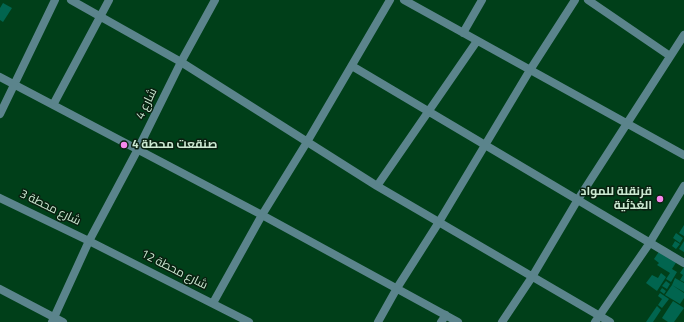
<!DOCTYPE html>
<meta charset="utf-8">
<style>
body{margin:0}
canvas{display:block;background:#003f19}
</style>
<canvas width="684" height="322"></canvas>
<script>
const ctx = document.querySelector('canvas').getContext('2d');
ctx.lineJoin = 'round';
function fill(path, color) {
  ctx.fillStyle = color;
  ctx.fill(path, 'evenodd');
}
function toPath(rows) {
  const path = new Path2D();
  for (const r of rows) {
    path.moveTo(r[0], r[1]);
    for (let i = 2; i < r.length; i += 2) path.lineTo(r[i], r[i + 1]);
  }
  return path;
}
function trace(path, color, width, dash) {
  ctx.strokeStyle = color;
  ctx.lineWidth = width;
  ctx.lineCap = dash ? 'butt' : 'round';
  ctx.setLineDash(dash || []);
  ctx.stroke(path);
}
function write(font, color, halo, rows, align = 'center') {
  ctx.font = font + ' "Titillium Web",Cairo,sans-serif';
  ctx.lineWidth = 3;
  ctx.setLineDash([]);
  ctx.textBaseline = 'middle';
  ctx.strokeStyle = halo;
  ctx.fillStyle = color;
  for (const [text, x, y, turn = 0] of rows) {
    ctx.save();
    ctx.translate(x, y);
    ctx.rotate((+turn || 0) * Math.PI / 180);
    ctx.textAlign = isNaN(turn) ? turn : align;
    if (halo) ctx.strokeText(text, 0, 0);
    ctx.fillText(text, 0, 0);
    ctx.restore();
  }
}
const building = toPath([
 [3,3,12,8,3,22,0,20,0,8],
 [684,225,684,236,679,233],
 [676,233,683,238,680,243,673,238],
 [675,241,680,244,676,249,672,246],
 [684,241,684,252,679,249],
 [660,250,677,261,672,269,677,272,671,282,666,279,670,273,657,265,659,263,654,259],
 [684,267,684,282,680,280,683,275,680,273],
 [661,273,666,277,657,291,646,283,652,275,658,278],
 [675,278,684,283,684,292,672,285],
 [666,281,670,284,667,289,662,286],
 [672,285,684,293,684,298,680,304,665,295],
 [662,288,666,291,664,294,660,291],
 [660,293,669,299,662,308,658,305,662,299,658,296],
 [673,301,684,308,674,322,668,322,662,318],
 [657,306,661,310,653,322,646,322]
]);
const minor = toPath([
 [71,0,181,62,377,186,610,322],
 [404,0,684,155],
 [588,0,670,56],
 [463,33,482,0],
 [352,66,684,263],
 [0,77,262,215,458,322],
 [53,105,109,0],
 [0,114,55,0],
 [377,186,477,41],
 [0,289,63,322],
 [213,303,262,215,307,142,390,0],
 [52,322,89,241,249,322],
 [378,322,397,288,439,222,530,70,575,0],
 [441,322,446,315],
 [502,322,532,277,577,201,684,35],
 [595,322,649,244,684,186]
]);
const tertiary = toPath([
 [0,198,89,241,138,149,181,62,215,0]
]);
const markers = [
 [124,145,4,"#f788ec"],
 [660,199,4,"#f788ec"]
];
const streetNames = [
 ["شارع 4",147,104,-64],
 ["شارع محطة 3",50,208,26],
 ["شارع محطة 12",174,270,27]
];
const poiNames = [
 ["صنقعت محطة 4",132,145],
 ["قرنقلة للمواد",652,192,"right"],
 ["الغذئية",652,206,"right"]
];
fill(building, '#01654f');
trace(minor, '#5b848c', 8);
trace(tertiary, '#5b848c', 8);
for (const [x, y, r, color] of markers) {
  const dot = new Path2D();
  dot.arc(x, y, r, 0, 2 * Math.PI);
  ctx.fillStyle = color;
  ctx.fill(dot);
  trace(dot, '#092010', 1.5);
}
write('12px', '#cbe8d1', '#092010', streetNames);
write('bold 12px', '#cbe8d1', '#092010', poiNames, 'left');
</script>
